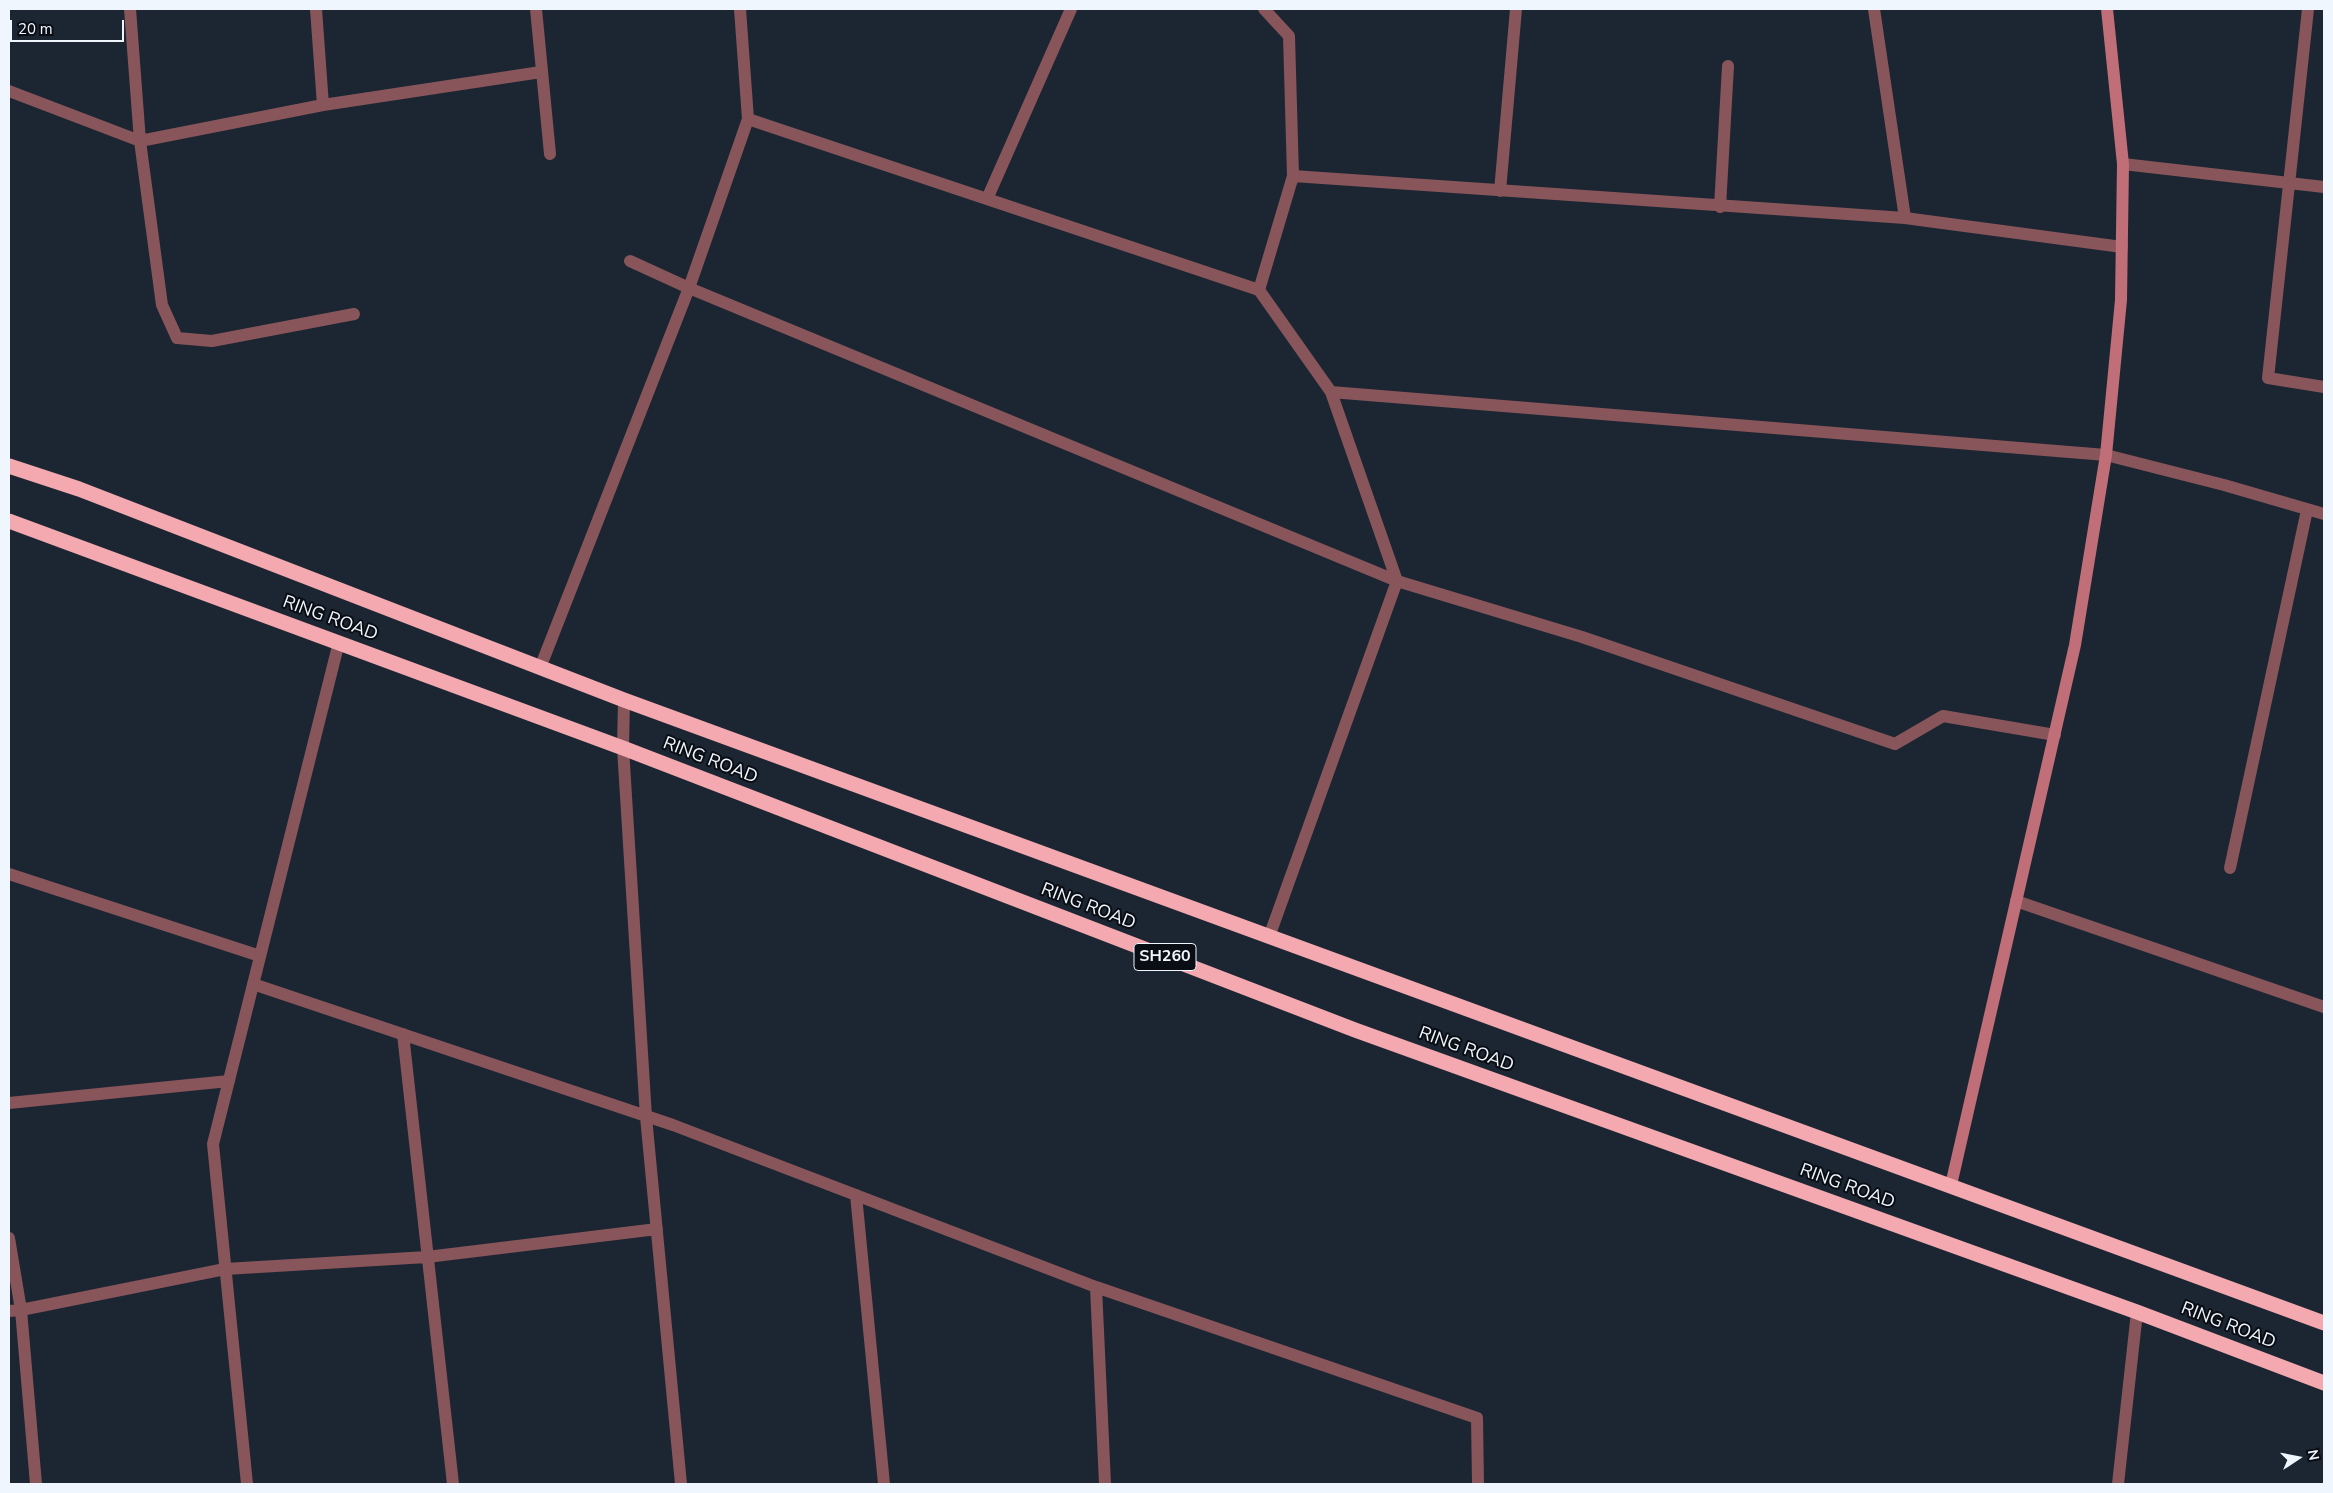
<!DOCTYPE html>
<style>
body{margin:0}
#map{position:relative;width:2333px;height:1493px;overflow:hidden;background:#1b2632;font-family:"Nunito Sans",sans-serif}
canvas{display:block}
.frame{position:absolute;inset:0;border:10px solid #eff6fe;pointer-events:none}
.north{position:absolute;left:2273px;top:1433px;width:50px;height:50px;-webkit-text-stroke:4px #0a0e14;paint-order:stroke;rotate:79deg;font-size:14px;font-weight:700;line-height:20px;text-align:center;color:#eff6fe}
.north::after{content:'';display:block;margin:auto;width:18px;height:22px;background:#eff6fe;clip-path:polygon(50% 0,100% 100%,50% 72%,0 100%)}
.scale{position:absolute;left:10px;top:20px;width:114px;height:22px;box-sizing:border-box;border:2px solid #eff6fe;border-top:0;padding-left:6px;font-size:15px;line-height:18px;white-space:nowrap;color:#eff6fe;-webkit-text-stroke:4px #0a0e14;paint-order:stroke}
</style>
<div id="map">
<canvas width="2333" height="1493"></canvas>
<div class="frame"></div>
<div class="north">N</div>
<div class="scale">20 m</div>
</div>
<script>
const ctx = document.querySelector('canvas').getContext('2d');
ctx.lineJoin = 'round';
function toPath(rows) {
  const path = new Path2D();
  for (const r of rows) {
    path.moveTo(r[0], r[1]);
    for (let i = 2; i < r.length; i += 2) path.lineTo(r[i], r[i + 1]);
  }
  return path;
}
function trace(path, color, width, dash) {
  ctx.strokeStyle = color;
  ctx.lineWidth = width;
  ctx.lineCap = dash ? 'butt' : 'round';
  ctx.setLineDash(dash || []);
  ctx.stroke(path);
}
function write(font, color, halo, rows, align = 'center') {
  ctx.font = font + ' "Nunito Sans",sans-serif';
  ctx.lineWidth = 4;
  ctx.setLineDash([]);
  ctx.textBaseline = 'middle';
  ctx.strokeStyle = halo;
  ctx.fillStyle = color;
  for (const [text, x, y, turn = 0] of rows) {
    ctx.save();
    ctx.translate(x, y);
    ctx.rotate((+turn || 0) * Math.PI / 180);
    ctx.textAlign = isNaN(turn) ? turn : align;
    if (halo) ctx.strokeText(text, 0, 0);
    ctx.fillText(text, 0, 0);
    ctx.restore();
  }
}
const street = toPath([
 [130,9,140,141,162,305,177,338,212,341,354,314],
 [316,9,323,105,541,72],
 [536,9,550,154],
 [1264,9,1289,36,1293,176],
 [1874,9,1905,218,2122,247],
 [2308,9,2268,378,2324,387],
 [9,91,140,141,323,105],
 [748,119,1259,290,1331,392,1397,581,1269,937],
 [2123,164,2324,187],
 [1500,191,1516,9],
 [987,199,1071,9],
 [1720,207,1728,66],
 [630,261,689,288,1397,581,1582,637,1895,744,1943,716,2055,735],
 [1259,290,1293,176,1905,218],
 [1331,392,2106,455,2224,485,2324,514],
 [540,668,689,288,748,119,740,9],
 [624,700,623,748,646,1117,681,1484],
 [2230,868,2307,510],
 [9,874,260,956],
 [2016,901,2324,1007],
 [253,984,673,1125,1096,1287,1105,1484],
 [403,1034,453,1484],
 [9,1103,229,1081],
 [856,1195,884,1484],
 [9,1238,21,1310,9,1311],
 [1096,1287,1477,1418,1478,1484],
 [36,1484,21,1310,225,1269,427,1257,657,1229],
 [247,1484,213,1144,339,642],
 [2118,1484,2137,1312]
]);
const secondary = toPath([
 [1951,1185,2075,645,2106,455,2121,300,2123,164,2107,9]
]);
const highway = toPath([
 [9,466,79,489,624,700,2324,1323],
 [9,521,623,748,1355,1030,2137,1312,2324,1383]
]);
const shields = [
 [1165,957,62]
];
const shieldNames = [
 ["SH260",1165,957]
];
const streetNames = [
 ["RING ROAD",330,619,20],
 ["RING ROAD",710,761,21],
 ["RING ROAD",1088,907,21],
 ["RING ROAD",1466,1050,20],
 ["RING ROAD",1847,1187,20],
 ["RING ROAD",2228,1326,21]
];
trace(street, '#88555a', 12);
trace(secondary, '#c06f78', 12);
trace(highway, '#f4a8af', 15);
for (const [x, y, w] of shields) {
  const box = new Path2D();
  box.roundRect(x - w / 2, y - 13.5, w, 27, 4);
  ctx.fillStyle = '#0a0e14';
  ctx.fill(box);
  trace(box, '#eff6fe', 1);
}
write('bold 16px', '#eff6fe', null, shieldNames);
write('18px', '#eff6fe', '#0a0e14', streetNames);
</script>
